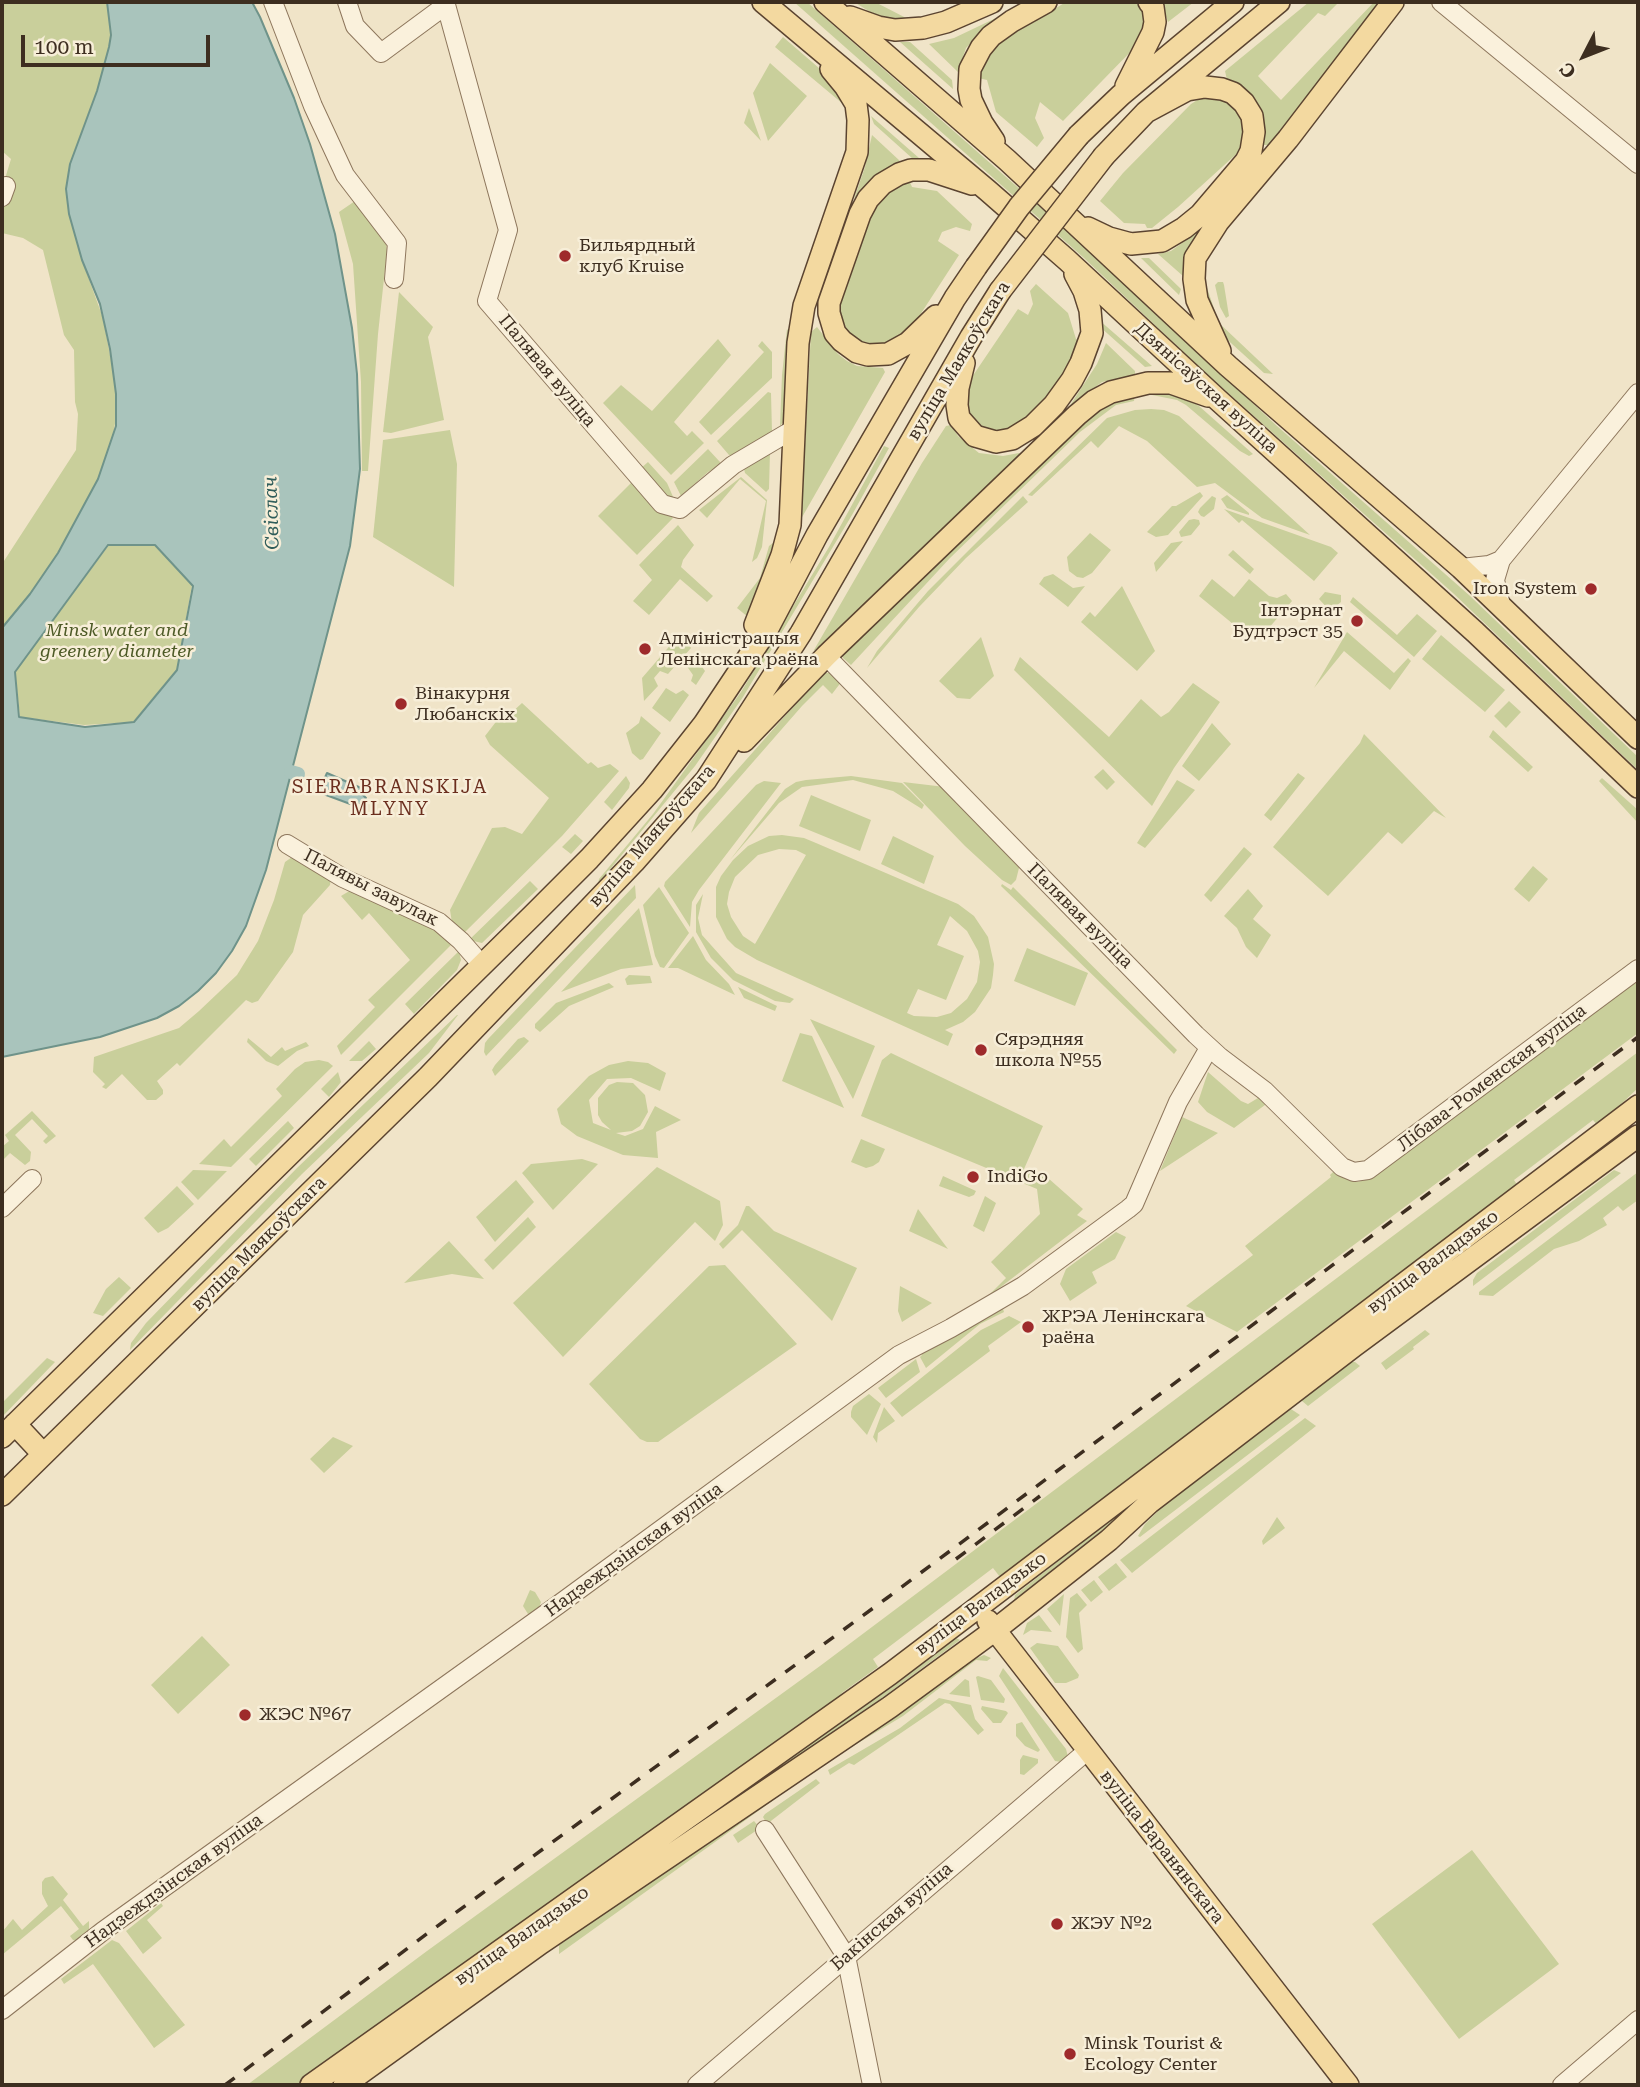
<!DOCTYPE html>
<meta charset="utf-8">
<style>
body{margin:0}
#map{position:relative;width:1640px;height:2087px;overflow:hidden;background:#f0e4c8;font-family:"Roboto Serif",serif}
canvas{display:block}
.frame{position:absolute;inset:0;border:4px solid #3d2e20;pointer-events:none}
.north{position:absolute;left:1549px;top:21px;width:70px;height:70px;-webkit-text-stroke:5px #f7eed8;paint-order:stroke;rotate:228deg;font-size:19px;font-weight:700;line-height:28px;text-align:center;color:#3d2e20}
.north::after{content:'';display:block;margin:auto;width:24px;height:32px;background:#3d2e20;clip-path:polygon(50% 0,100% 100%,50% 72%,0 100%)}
.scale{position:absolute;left:21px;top:35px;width:189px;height:32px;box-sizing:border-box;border:4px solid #3d2e20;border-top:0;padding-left:9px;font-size:21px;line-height:24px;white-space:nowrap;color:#3d2e20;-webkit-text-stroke:5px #f7eed8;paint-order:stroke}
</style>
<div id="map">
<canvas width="1640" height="2087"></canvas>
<div class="frame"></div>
<div class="north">С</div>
<div class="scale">100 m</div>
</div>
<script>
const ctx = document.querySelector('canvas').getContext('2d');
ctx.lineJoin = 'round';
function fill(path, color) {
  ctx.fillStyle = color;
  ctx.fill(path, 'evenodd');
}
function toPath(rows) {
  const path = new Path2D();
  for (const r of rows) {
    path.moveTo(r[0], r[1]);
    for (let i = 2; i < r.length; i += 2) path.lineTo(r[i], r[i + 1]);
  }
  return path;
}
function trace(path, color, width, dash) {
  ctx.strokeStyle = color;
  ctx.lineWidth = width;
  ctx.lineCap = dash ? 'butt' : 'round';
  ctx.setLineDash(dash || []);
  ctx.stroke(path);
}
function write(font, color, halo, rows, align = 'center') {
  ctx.font = font + ' "Roboto Serif",serif';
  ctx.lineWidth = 5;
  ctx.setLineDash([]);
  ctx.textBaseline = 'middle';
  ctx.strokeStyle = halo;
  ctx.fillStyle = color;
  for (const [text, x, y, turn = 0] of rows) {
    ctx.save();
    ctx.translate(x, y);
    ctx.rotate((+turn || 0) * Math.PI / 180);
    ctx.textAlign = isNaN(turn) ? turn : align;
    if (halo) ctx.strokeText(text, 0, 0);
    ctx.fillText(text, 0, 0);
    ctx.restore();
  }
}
const green = toPath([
 [2,2,107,2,111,35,109,47,97,91,74,152,67,202,82,260,103,318,114,376,117,410,112,443,98,479,58,553,30,594,2,628,2,564,76,450,78,414,75,402,74,350,64,335,43,250,23,238,2,233,2,210,8,187,4,182,11,159,2,151],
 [794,2,807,2,1089,250,1277,426,1469,595,1638,757,1638,770,1454,594,1211,378,1084,258],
 [854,2,875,2,908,19,908,23,880,18],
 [1066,2,1138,2,1144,14,1148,30,1142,40,1063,121,1040,102,1035,118,1044,138,1037,147,996,112,987,80,978,78,985,58,998,43],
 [1161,2,1194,2,1168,22],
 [1309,2,1339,2,1325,16,1318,13,1258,76,1281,100,1374,2,1381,2,1271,145,1263,145,1263,126,1254,98,1243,88,1227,80,1225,71],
 [996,18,966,48,958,72,929,44,954,38],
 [783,37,834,81,849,109,775,47],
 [900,42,910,42,952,80,953,89],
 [770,63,807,96,768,141,753,93],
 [1209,97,1219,97,1235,105,1246,123,1243,148,1178,207,1152,228,1147,228,1145,224,1124,223,1100,201,1123,173,1191,104,1199,99],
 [749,108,761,141,744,123],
 [871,116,919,158,913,159,874,124],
 [872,135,900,161,876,175,854,199,865,167],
 [909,180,912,187,937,191,972,224,970,231,956,227,942,232,938,241,959,255,907,335,897,345,868,348,845,331,838,319,838,301,877,202,890,186],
 [358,199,386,242,387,251,378,334,368,471,362,471,361,382,353,264,339,212],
 [1200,230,1190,247,1183,276,1158,254,1171,251],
 [1141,258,1149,258,1181,289,1179,295],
 [1218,282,1223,282,1224,285,1229,316,1226,318,1220,307,1215,285],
 [1036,284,1068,313,1076,339,1084,342,1052,395,1014,432,984,432,969,416,965,391,974,374,1018,309,1028,315,1033,304,1030,291],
 [1202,284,1206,285,1219,323,1273,374,1264,373,1221,334],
 [399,292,433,327,428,337,444,420,391,433,383,432],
 [1099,320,1152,366,1145,367,1099,326],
 [817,327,838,354,847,361,857,366,883,368,885,372,801,519,811,332],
 [787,329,791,333,786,419,780,426,782,375],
 [718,339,731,355,674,422,687,436,692,431,704,443,671,475,603,403,621,385,652,411],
 [762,341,772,352,772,378,711,435,699,422,764,352,758,346],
 [1106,343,1135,371,1135,375,1102,382,1069,407,1097,364],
 [1151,391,1181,395,1199,406,1253,454,1249,456,1240,451,1186,405,1177,400,1152,395],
 [768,392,771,393,772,432,735,456,729,455,717,441],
 [1135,394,1134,401,1116,405,1080,432,950,558,851,665,843,658,842,652,1063,440,1105,405],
 [1151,409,1164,410,1179,416,1310,535,1262,518,1215,483,1197,487,1147,441,1119,426,1098,448,1091,441,1032,496,1028,495,1107,418,1135,410],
 [951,425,958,436,979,453,1003,456,1019,453,1021,455,817,653,814,650,922,463,946,426],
 [450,430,457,464,454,587,373,537,383,440],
 [884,446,889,448,852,515,743,697,695,766,598,884,599,879,653,814,741,692,829,547],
 [708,449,720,462,720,466,708,472,681,496,674,482],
 [770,452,769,489,766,492,745,473,744,469],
 [648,462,667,483,674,499,666,498,640,469],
 [741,477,767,500,762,547,757,558,752,562,766,501,740,479,707,518,699,510],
 [634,480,673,518,637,555,598,516],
 [1200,492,1203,496,1168,535,1156,537,1147,532,1172,506,1176,506],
 [1227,495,1249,513,1249,515,1227,508,1221,499],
 [1023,496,1028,502,966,558,919,607,867,668,877,651,928,591],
 [1212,496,1216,498,1214,509,1204,517,1201,516,1198,512,1200,508],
 [1224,509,1331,547,1338,553,1314,581,1242,520,1239,523],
 [1194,519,1199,520,1200,524,1191,535,1181,537,1179,532,1189,520],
 [678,525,694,545,683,560,681,567,713,596,707,602,680,579,649,615,633,601,652,580,639,565],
 [1090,533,1111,550,1092,573,1083,578,1077,577,1069,571,1067,557],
 [777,540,748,617,737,608,760,578,769,546],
 [1183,541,1156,572,1154,563,1171,543],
 [109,545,156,546,192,585,177,669,133,722,84,725,20,717,15,671],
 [1233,550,1254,569,1250,574,1228,555],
 [1053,574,1073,588,1085,586,1068,607,1039,584,1044,577],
 [1212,579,1234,597,1249,579,1269,596,1277,598,1286,594,1292,601,1262,636,1250,636,1244,633,1199,596],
 [1122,586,1155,651,1137,671,1081,622,1090,612,1095,617],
 [1325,592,1341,595,1341,602,1330,611,1319,599],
 [1353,597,1397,635,1417,614,1437,631,1414,657,1350,602],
 [1347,632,1394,673,1408,658,1411,661,1390,690,1344,651,1314,688],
 [680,634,691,648,668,674,660,671,654,678,658,686,644,701,642,678],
 [1441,635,1505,690,1485,712,1422,659],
 [981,637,994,676,970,699,957,698,939,681],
 [697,652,700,653,700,664,705,671,696,685,691,681,693,675,686,665],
 [1020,657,1109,737,1141,699,1161,717,1169,712,1193,683,1220,702,1174,768,1152,806,1014,670],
 [823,673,833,673,842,681,832,694,823,685,802,706,691,833,699,813],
 [666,688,676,694,683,690,689,695,670,722,652,708],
 [1509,701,1521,712,1506,728,1494,716],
 [522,703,588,764,591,762,598,768,610,764,619,771,562,836,463,934,452,923,450,910,492,828,505,827,522,834,549,798,490,745,485,736,502,714,508,716],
 [641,716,661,733,643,759,640,760,632,753,626,733,639,723],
 [1212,723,1231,744,1199,781,1182,766],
 [1493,730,1533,767,1528,772,1489,737],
 [1364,734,1446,818,1434,811,1402,844,1388,832,1328,896,1273,847,1360,743],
 [1103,769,1115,782,1107,790,1094,777],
 [1298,773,1305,778,1271,821,1264,815],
 [626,776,630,783,629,788,612,810,604,802],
 [851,776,902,783,924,805,922,809,893,791,853,780,802,787,779,803,730,860,785,789,796,782,806,780],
 [1602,778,1638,810,1638,823,1599,781],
 [1177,780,1195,790,1145,848,1137,843],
 [764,781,781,783,699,890,692,902,690,927,664,886,665,882,756,785],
 [903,782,945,787,1020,864,1016,880,1011,885,1002,880,965,846],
 [811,795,871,820,860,851,799,826],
 [575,834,583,841,571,854,562,847],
 [782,835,804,838,816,843,958,904,974,916,988,937,994,964,993,975,991,988,975,1012,963,1022,945,1030,953,1034,948,1046,757,960,735,947,727,939,716,917,716,887,721,876,733,860,748,846,769,836],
 [779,849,796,850,806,855,755,944,743,936,731,917,727,904,729,892,735,877,758,855],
 [950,916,967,931,978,951,980,962,977,982,967,999,951,1013,937,1017,914,1016,907,1013,918,989,946,1000,964,956,937,945],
 [893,836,934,856,924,884,881,864],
 [1244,847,1252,854,1211,902,1204,895],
 [295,855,331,878,330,885,303,915,293,952,258,1001,252,1003,246,1000,180,1066,177,1063,157,1081,163,1090,163,1094,156,1100,147,1100,122,1074,106,1089,102,1087,105,1084,93,1072,94,1057,179,1028,199,1011,237,975,258,941,274,900,285,862],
 [1533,866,1548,879,1529,902,1514,889],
 [530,881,538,889,482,943,469,940],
 [1002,884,1011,890,1013,887,1177,1050,1174,1054,1001,886],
 [635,885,636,898,486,1056,484,1052,485,1043,488,1039],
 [659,887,689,933,664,968,660,967,655,956,643,905],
 [1248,889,1263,906,1253,919,1271,935,1257,958,1246,947,1237,928,1224,916],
 [351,890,360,890,448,937,453,943,341,1055,337,1046,375,1007,368,1000,410,960,369,913,362,920,341,896],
 [703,894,698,918,702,935,736,973,794,999,790,1003,775,1001,733,980,711,958,696,932,696,905],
 [639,908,653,965,621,969,561,992],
 [693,936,706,960,729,984,735,995,678,968,668,968],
 [1027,948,1088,973,1075,1006,1014,981],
 [459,951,461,960,457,970,414,1014,405,1004],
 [629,975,650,976,652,983,627,985,625,979],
 [1638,977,1638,1033,1237,1332,1186,1306,1253,1255,1245,1246,1331,1177,1330,1175,1336,1169,1349,1179,1357,1182,1369,1179],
 [609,983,614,987,569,1006,540,1032,535,1028,535,1024,556,1003],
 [738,987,777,1006,775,1011,744,998],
 [457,1015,458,1015,429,1053,302,1174,130,1350,131,1343,146,1323,297,1168],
 [810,1019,875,1046,853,1099],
 [800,1033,812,1036,844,1108,782,1081],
 [524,1037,529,1041,495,1076,492,1070,495,1065,518,1039],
 [248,1038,271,1057,282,1047,285,1051,306,1042,309,1046,297,1051,278,1066,266,1061,247,1042],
 [369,1041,376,1049,362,1061,349,1061],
 [1638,1052,1638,1088,1598,1126,1593,1120,1514,1180,1518,1186,1000,1577,993,1568,873,1659,878,1667,843,1692,826,1711,758,1756,602,1864,299,2085,247,2085,427,1951,820,1666],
 [891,1053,1043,1126,1024,1169,1048,1178,1083,1209,1077,1215,1087,1221,985,1299,1006,1278,991,1262,1040,1214,1037,1189,861,1116,882,1060],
 [319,1060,328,1062,333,1066,231,1167,199,1164,224,1139,231,1147,282,1096,276,1089,295,1069,305,1062],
 [628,1061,648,1063,666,1073,660,1091,631,1078,607,1079,589,1100,593,1123,611,1130,602,1122,598,1115,598,1098,609,1085,617,1082,633,1083,645,1095,648,1112,640,1126,632,1131,616,1133,625,1136,643,1129,655,1106,681,1120,656,1132,658,1158,623,1155,577,1136,561,1124,557,1109,589,1076,609,1065],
 [338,1072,341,1082,329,1097,321,1089],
 [1208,1072,1241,1101,1248,1104,1263,1095,1269,1102,1234,1128,1207,1112,1198,1102],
 [32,1111,56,1136,46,1144,43,1141,48,1136,32,1119,15,1135,31,1152,30,1161,25,1165,10,1153,2,1161,2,1147,9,1141,5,1135],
 [1182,1117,1218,1133,1160,1171],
 [288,1121,294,1128,256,1166,249,1159],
 [861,1139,885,1149,879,1162,873,1166,866,1168,851,1162],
 [1600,1149,1602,1152,1205,1449,1014,1600,1015,1595,1197,1452],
 [582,1159,598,1164,553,1210,522,1173,531,1164],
 [657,1167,720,1201,723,1225,715,1241,695,1222,563,1357,513,1303],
 [193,1170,227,1171,198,1200,181,1182],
 [1614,1170,1621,1173,1473,1286,1473,1280,1477,1273],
 [1638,1172,1638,1200,1623,1211,1618,1206,1603,1218,1607,1225,1579,1241,1554,1249,1493,1296,1479,1295,1479,1292],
 [943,1176,976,1191,974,1195,969,1197,939,1186],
 [516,1180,534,1202,495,1242,476,1217],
 [177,1186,194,1204,168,1228,158,1233,144,1218],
 [985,1196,996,1203,984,1232,973,1226],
 [746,1206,749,1206,774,1231,857,1268,832,1321,742,1230,723,1249,719,1244,738,1225],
 [918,1209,948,1249,909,1231],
 [528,1217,536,1227,493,1270,484,1260],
 [1116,1232,1126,1237,1115,1259,1092,1272,1097,1283,1070,1301,1060,1284,1066,1269],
 [449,1241,484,1279,452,1274,404,1283],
 [725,1265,797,1344,658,1442,647,1442,640,1439,589,1384,709,1266],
 [119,1277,131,1288,103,1316,93,1313,106,1289],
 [900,1286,932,1303,902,1322,898,1311],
 [1017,1299,1003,1309,1004,1312,980,1324,926,1368,920,1357,922,1355,921,1350],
 [1009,1316,1021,1322,988,1346,990,1351,902,1417,890,1403,981,1330],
 [1425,1330,1430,1334,1413,1347,1414,1349,1386,1370,1381,1363],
 [47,1358,55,1362,2,1417,2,1403],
 [916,1359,920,1372,886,1398,878,1388],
 [1345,1362,1355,1362,1360,1366,1308,1406,1302,1401,1302,1394],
 [869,1394,881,1404,867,1435,851,1417,851,1412,853,1406],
 [884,1407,895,1421,878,1433,877,1443,873,1437],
 [1291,1409,1300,1415,1140,1537,1138,1536,1145,1524,1164,1505],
 [1305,1418,1316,1426,1132,1573,1120,1560],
 [333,1437,353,1446,324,1473,310,1459],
 [1277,1517,1285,1528,1263,1545,1262,1541],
 [1116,1563,1127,1577,1109,1591,1098,1577],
 [1094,1580,1103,1592,1091,1602,1081,1590],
 [530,1590,535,1592,541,1602,538,1611,532,1615,528,1614,523,1606],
 [1077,1593,1087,1605,1079,1613,1083,1649,1078,1653,1066,1637,1070,1598],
 [1064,1594,1060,1626,1047,1609],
 [1039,1615,1052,1632,1031,1630,1023,1635,1027,1623],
 [202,1636,230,1665,178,1714,151,1685],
 [956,1638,960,1640,871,1706,648,1858,647,1856,899,1682],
 [1037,1643,1058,1646,1079,1675,1078,1678,1066,1683,1055,1683,1030,1648],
 [984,1655,991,1658,987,1661,976,1660,903,1716,825,1763,867,1730,894,1718,968,1662],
 [1003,1668,1066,1749,1068,1757,1061,1762,1055,1761,999,1676],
 [978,1676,991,1680,1005,1699,1004,1703,981,1700,976,1677],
 [965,1679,969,1681,970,1697,949,1694],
 [939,1698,971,1705,975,1719,984,1730,978,1735,950,1704,945,1703,854,1765,849,1763,830,1775,828,1770,900,1728],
 [982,1706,1006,1711,1008,1713,1001,1723,993,1723,981,1709],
 [1022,1722,1040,1750,1038,1752,1025,1746,1016,1736,1016,1724],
 [1023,1755,1038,1759,1038,1763,1024,1775,1020,1774,1020,1760],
 [803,1775,807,1776,559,1954,559,1945,686,1853],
 [816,1779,820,1783,767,1824,763,1817,765,1814],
 [754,1821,760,1828,738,1843,733,1835],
 [1472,1850,1559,1964,1459,2039,1372,1924],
 [53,1876,68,1894,63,1900,83,1926,89,1921,89,1931,77,1941,73,1940,70,1936,79,1929,61,1906,2,1955,2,1932,13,1919,22,1930,48,1906,42,1894,42,1882,45,1878],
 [161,1903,163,1906,147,1920,162,1938,143,1954,126,1931],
 [112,1940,119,1943,185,2025,154,2048,93,1964,64,1984,61,1979]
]);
const water = toPath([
 [107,2,252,2,260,17,294,98,310,144,335,234,352,328,357,374,360,469,350,546,266,870,246,926,232,951,216,973,198,991,179,1006,157,1018,100,1037,2,1057,2,628,30,594,58,553,98,479,116,426,116,394,110,349,100,304,82,260,69,214,66,189,70,164,97,91,109,47,111,35,107,2],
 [108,545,155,545,193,586,177,670,134,722,85,727,19,717,15,672,108,545],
 [327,773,361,788,362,794,366,798,362,805,356,803,353,805,326,795,319,791,327,773]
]);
const canal = toPath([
 [291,772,298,774]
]);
const minor = toPath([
 [273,2,313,106,345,175,397,243,394,279],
 [347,2,355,26,381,53,446,5,508,230,487,301,662,504,680,509,733,465,794,429],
 [1441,2,1638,164],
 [2,197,6,186],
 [1461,568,1489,565,1501,560],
 [1501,605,1495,580,1501,560,1638,393],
 [826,656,1196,1035,1220,1057,1265,1091,1342,1167,1354,1172,1368,1170,1638,969],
 [287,844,343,878,439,922,461,941,482,965],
 [2,1208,32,1179],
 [765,1830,846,1956,872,2085],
 [2,2010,103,1931,558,1605,899,1355,951,1328,1023,1286,1128,1209,1134,1204,1178,1102,1209,1048],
 [697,2085,1087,1751],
 [1562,2085,1638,2020]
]);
const major = toPath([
 [763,2,987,190,1067,260,1217,399,1475,632,1638,787],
 [825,2,1007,160,1228,366,1461,568,1638,738],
 [850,17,878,27,895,30,923,28,946,22,992,2],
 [1126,86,1153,32,1155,22,1153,7,1149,2],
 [1079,135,1121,95,1233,2],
 [994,141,982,123,971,100,969,89,970,69,981,48,991,36,1012,21,1046,2],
 [1104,156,1146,112,1279,2],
 [1088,228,1109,238,1131,244,1162,241,1184,228,1200,215,1246,161,1251,151,1254,132,1252,116,1244,103,1233,93,1222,89,1205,87,1187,90,1146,112],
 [936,316,908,343,888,354,868,355,857,352,842,341,835,333,829,313,829,303,860,214,868,199,882,184,899,174,911,170,929,170,972,184],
 [1220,351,1197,300,1194,279,1195,258,1218,222,1288,139,1393,2],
 [964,363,958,388,957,405,959,418,975,436,996,442,1012,439,1033,426,1054,405,1072,380,1081,363,1092,333,1090,310,1084,291,1075,274],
 [755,625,782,555,790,525,798,343,804,306,857,152,858,120,856,104,845,86,831,69],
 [744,741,826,656,1077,415,1094,401,1111,392,1148,383,1171,383,1208,396],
 [15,1424,43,1454],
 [2,1437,534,914,589,859,652,790,704,724,768,628,817,535,955,298,976,267],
 [2,1495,428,1077,634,862,706,780,801,633,971,337,1000,291],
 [988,1621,1348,2085],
 [311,2085,890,1674,1638,1106],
 [344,2085,541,1943,890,1707,995,1630,1109,1540,1149,1503,1354,1346,1638,1136]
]);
const rail = toPath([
 [956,1559,1040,1496],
 [225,2085,432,1930,887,1598,1638,1037]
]);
const majorBridge = toPath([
 [976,267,1019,207,1079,135],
 [1000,291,1104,156]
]);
const markers = [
 [565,256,7,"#9e2a2b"],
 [1591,589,7,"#9e2a2b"],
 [1357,621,7,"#9e2a2b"],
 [645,649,7,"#9e2a2b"],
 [401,704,7,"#9e2a2b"],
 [981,1050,7,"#9e2a2b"],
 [973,1177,7,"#9e2a2b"],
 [1028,1327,7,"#9e2a2b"],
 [245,1715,7,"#9e2a2b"],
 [1057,1924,7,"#9e2a2b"],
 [1070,2054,7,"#9e2a2b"]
];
const poiNames = [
 ["Бильярдный",579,246],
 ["клуб Kruise",579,267],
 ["Iron System",1577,589,"right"],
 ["Інтэрнат",1343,611,"right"],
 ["Будтрэст 35",1343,632,"right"],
 ["Адміністрацыя",659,639],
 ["Ленінскага раёна",659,660],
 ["Вінакурня",415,694],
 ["Любанскіх",415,715],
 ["Сярэдняя",995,1040],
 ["школа №55",995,1061],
 ["IndiGo",987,1177],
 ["ЖРЭА Ленінскага",1042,1317],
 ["раёна",1042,1338],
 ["ЖЭС №67",259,1715],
 ["ЖЭУ №2",1071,1924],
 ["Minsk Tourist &",1084,2044],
 ["Ecology Center",1084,2065]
];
const streetNames = [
 ["вуліца Маякоўскага",959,361,-59],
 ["Палявая вуліца",547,371,50],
 ["Дзянісаўская вуліца",1206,388,42],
 ["вуліца Маякоўскага",652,836,-49],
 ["Палявы завулак",371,888,27],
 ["Палявая вуліца",1080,916,45],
 ["Лібава-Роменская вуліца",1492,1078,-37],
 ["вуліца Маякоўскага",259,1244,-45],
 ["вуліца Валадзько",1433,1262,-37],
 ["Надзеждзінская вуліца",634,1550,-36],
 ["вуліца Валадзько",981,1604,-37],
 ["вуліца Варанянскага",1162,1847,52],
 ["Надзеждзінская вуліца",174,1881,-36],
 ["Бакінская вуліца",892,1917,-41],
 ["вуліца Валадзько",522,1936,-35]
];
const parkNames = [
 ["Minsk water and",117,631],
 ["greenery diameter",117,652]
];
const waterNames = [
 ["Свіслач",272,513,-92]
];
const neighbourhoodNames = [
 ["SIERABRANSKIJA",390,787],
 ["MLYNY",390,809]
];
fill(green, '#c9cf9b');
fill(water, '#a9c4bc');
trace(water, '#6f938a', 2);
trace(canal, '#a9c4bc', 14);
trace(minor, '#8d765c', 20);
trace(major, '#5b4430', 24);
trace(minor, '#faf1dc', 18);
trace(major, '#f3d9a0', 21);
trace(rail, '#3d2e20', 3.5, [12, 12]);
trace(majorBridge, '#5b4430', 24, []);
trace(majorBridge, '#f3d9a0', 21);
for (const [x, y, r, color] of markers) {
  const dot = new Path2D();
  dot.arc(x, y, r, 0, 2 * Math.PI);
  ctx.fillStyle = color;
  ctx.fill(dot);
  trace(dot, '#f7eed8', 2.5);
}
write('18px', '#3d2e20', '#f7eed8', poiNames, 'left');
write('18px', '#3d2e20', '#f7eed8', streetNames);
write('italic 18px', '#4d5a26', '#f7eed8', parkNames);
write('italic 19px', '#2f5d5a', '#f7eed8', waterNames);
ctx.letterSpacing = '2px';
write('19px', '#6b2e1e', '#f7eed8', neighbourhoodNames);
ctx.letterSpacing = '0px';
</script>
